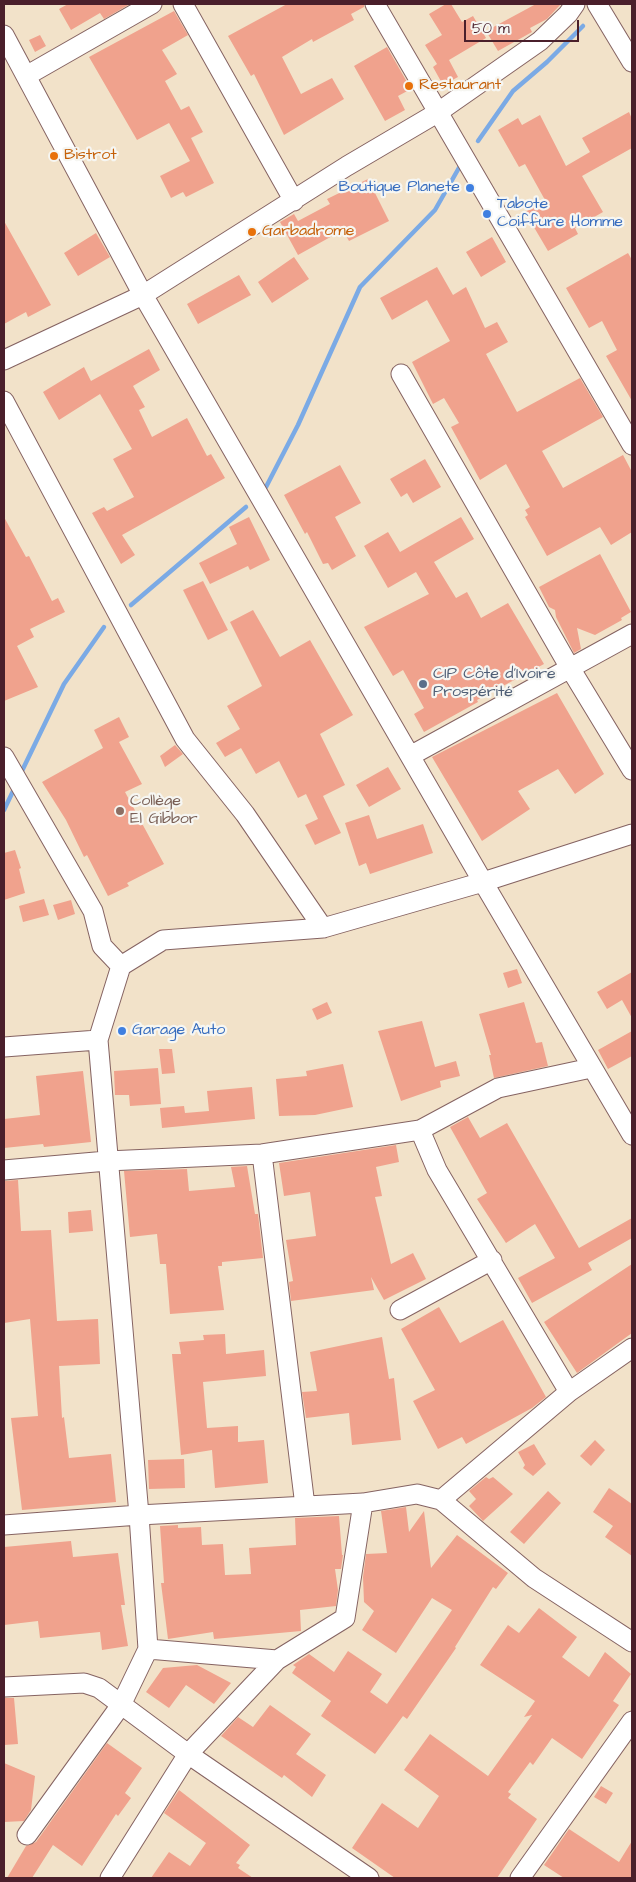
<!DOCTYPE html>
<meta charset="utf-8">
<style>
body{margin:0}
#map{position:relative;width:636px;height:1882px;overflow:hidden;background:#f2e2c9;font-family:"Architects Daughter",sans-serif}
canvas{display:block}
.frame{position:absolute;inset:0;border:5px solid #4a1f2b;pointer-events:none}
.scale{position:absolute;left:464px;top:20px;width:115px;height:22px;box-sizing:border-box;border:2px solid #4a1f2b;border-top:0;padding-left:6px;font-size:15px;line-height:18px;white-space:nowrap;color:#4a1f2b;-webkit-text-stroke:4px #f6f6f2;paint-order:stroke}
</style>
<div id="map">
<canvas width="636" height="1882"></canvas>
<div class="frame"></div>
<div class="scale">50 m</div>
</div>
<script>
const ctx = document.querySelector('canvas').getContext('2d');
ctx.lineJoin = 'round';
function toPath(rows) {
  const path = new Path2D();
  for (const r of rows) {
    path.moveTo(r[0], r[1]);
    for (let i = 2; i < r.length; i += 2) path.lineTo(r[i], r[i + 1]);
  }
  return path;
}
function trace(path, color, width, dash) {
  ctx.strokeStyle = color;
  ctx.lineWidth = width;
  ctx.lineCap = dash ? 'butt' : 'round';
  ctx.setLineDash(dash || []);
  ctx.stroke(path);
}
function fill(path, color) {
  ctx.fillStyle = color;
  ctx.fill(path, 'evenodd');
}
function write(font, color, halo, rows, align = 'center') {
  ctx.font = font + ' "Architects Daughter",sans-serif';
  ctx.lineWidth = 4.5;
  ctx.setLineDash([]);
  ctx.textBaseline = 'middle';
  ctx.strokeStyle = halo;
  ctx.fillStyle = color;
  for (const [text, x, y, turn = 0] of rows) {
    ctx.save();
    ctx.translate(x, y);
    ctx.rotate((+turn || 0) * Math.PI / 180);
    ctx.textAlign = isNaN(turn) ? turn : align;
    if (halo) ctx.strokeText(text, 0, 0);
    ctx.fillText(text, 0, 0);
    ctx.restore();
  }
}
const stream = toPath([
 [478,141,513,91,547,62,583,26],
 [266,487,298,425,360,287,435,210,460,166],
 [131,605,246,507],
 [20,775,64,684,104,627],
 [4,810,15,787]
]);
const building = toPath([
 [68,4,130,4,104,19,100,13,71,30,59,9],
 [287,4,364,4,364,7,351,14,354,20,313,42,312,39,282,57,301,94,332,78,344,99,284,135,254,74,251,76,228,36],
 [446,4,451,4,462,22,473,16,486,38,449,60,458,77,443,85,433,67,437,64,425,45,442,35,429,14],
 [536,4,561,4,547,19,530,28,532,32,498,51,486,31],
 [174,11,188,35,162,50,177,74,165,81,181,110,189,106,203,132,191,138,214,183,186,197,183,192,171,198,160,176,190,161,169,123,137,140,89,57],
 [40,35,46,46,35,52,29,40],
 [387,47,411,89,398,96,405,110,385,121,354,66],
 [629,112,632,119,632,148,582,176,603,212,575,228,578,234,548,251,525,212,545,200,525,164,519,167,498,130,518,118,522,125,540,115,566,166,590,152,582,138],
 [368,179,389,221,349,241,343,230,298,255,280,222,294,214,298,221,330,204,327,199],
 [4,221,51,305,28,317,26,312,4,324],
 [96,233,110,257,78,276,64,253],
 [492,237,506,262,481,277,466,252],
 [628,253,632,260,632,401,606,356,617,350,602,321,589,328,566,288],
 [294,257,309,279,272,303,258,282],
 [437,267,453,295,466,287,485,328,497,322,508,342,486,354,517,412,580,378,603,417,542,451,563,488,623,455,632,472,632,532,611,545,600,527,547,556,525,517,528,515,525,510,530,507,506,464,480,480,451,427,459,423,444,398,433,404,412,362,450,341,427,300,392,320,380,298],
 [239,275,251,295,198,324,187,304],
 [149,349,160,370,133,386,145,407,139,410,152,437,187,418,207,456,211,454,225,478,122,535,135,555,121,564,92,513,104,507,107,511,134,497,113,459,132,449,100,394,59,420,43,392,84,367,91,381],
 [425,459,441,487,413,503,407,493,401,497,390,479],
 [340,465,361,503,335,517,356,556,332,570,328,563,323,564,307,532,305,534,284,495],
 [4,517,26,557,29,556,52,601,58,598,65,612,30,629,34,637,17,646,38,687,4,701],
 [249,517,270,560,250,570,248,566,210,584,199,563,237,544,229,527],
 [461,517,474,539,434,562,456,598,467,592,481,618,508,603,544,664,477,700,478,702,424,732,414,714,424,708,403,670,393,676,364,627,429,594,416,572,388,588,364,546,388,532,400,552],
 [600,554,631,612,621,618,622,620,595,635,577,628,581,649,574,653,556,617,555,610,549,607,539,587],
 [203,581,228,630,208,640,183,590],
 [253,610,280,657,310,640,353,715,320,734,345,785,323,796,341,833,315,845,305,825,318,819,306,794,298,798,279,761,256,774,241,748,225,757,216,743,240,729,227,706,262,686,230,622],
 [557,693,604,774,575,794,558,769,518,791,530,809,482,841,432,757],
 [119,717,129,737,119,742,142,784,125,792,164,864,127,883,129,886,108,896,87,855,84,857,66,820,42,782,103,748,94,730],
 [175,745,183,754,165,767,160,756],
 [388,767,401,789,369,807,356,785],
 [369,815,377,839,423,824,433,853,370,874,366,863,359,866,345,823],
 [15,850,21,868,19,869,25,893,4,900,4,853],
 [44,899,49,915,23,922,19,906],
 [71,900,75,914,58,920,53,905],
 [517,969,522,983,508,988,503,973],
 [632,972,632,1018,622,1000,607,1009,597,992],
 [327,1002,332,1013,317,1020,312,1009],
 [524,1002,536,1043,542,1042,548,1066,494,1078,489,1055,491,1055,479,1014],
 [422,1021,435,1067,456,1061,460,1076,440,1081,441,1087,401,1101,378,1031],
 [632,1031,632,1056,608,1069,598,1050],
 [159,1049,172,1049,175,1073,162,1074],
 [343,1064,353,1107,315,1115,279,1116,276,1079,307,1076,306,1071],
 [158,1068,161,1104,130,1106,129,1095,115,1095,114,1071],
 [83,1071,91,1142,44,1147,43,1144,4,1148,4,1119,40,1115,36,1076],
 [252,1087,255,1119,162,1128,160,1108,184,1106,185,1113,209,1111,207,1091],
 [468,1117,480,1138,507,1123,579,1248,632,1218,632,1238,588,1263,592,1270,532,1303,518,1278,555,1258,535,1224,506,1243,477,1199,487,1193,450,1127],
 [396,1145,399,1162,376,1167,382,1196,375,1197,391,1264,413,1253,426,1279,384,1300,371,1277,374,1290,291,1301,289,1282,293,1281,286,1240,316,1236,310,1192,284,1196,279,1163],
 [247,1166,255,1214,258,1214,263,1258,222,1262,222,1266,218,1266,224,1310,170,1314,166,1264,160,1264,157,1234,130,1237,124,1171,187,1169,189,1191,235,1187,231,1167],
 [18,1180,21,1231,51,1230,57,1321,98,1319,100,1364,59,1366,62,1418,64,1417,69,1458,111,1454,116,1502,22,1510,11,1418,38,1416,30,1319,4,1323,4,1181],
 [91,1210,93,1231,69,1233,68,1212],
 [632,1264,632,1333,577,1373,544,1322],
 [439,1307,460,1343,503,1320,546,1397,532,1408,466,1444,462,1437,438,1449,413,1401,435,1390,401,1329],
 [225,1334,226,1354,264,1350,266,1376,203,1382,207,1428,238,1426,238,1442,264,1440,268,1483,215,1488,212,1450,181,1455,172,1354,181,1354,179,1342,204,1340,203,1335],
 [382,1337,389,1379,394,1378,401,1440,352,1445,349,1413,306,1418,302,1392,317,1391,310,1352],
 [595,1440,605,1450,591,1466,580,1456],
 [534,1444,546,1464,533,1476,523,1468,525,1465,518,1452],
 [184,1459,185,1488,149,1489,148,1460],
 [486,1477,489,1479,493,1477,513,1494,483,1521,469,1506,476,1499,469,1491],
 [609,1488,632,1504,632,1556,605,1537,613,1526,593,1512],
 [548,1491,561,1503,524,1544,510,1532],
 [406,1507,409,1532,424,1511,431,1568,457,1535,508,1573,496,1589,493,1587,455,1647,456,1648,407,1719,403,1716,375,1754,321,1716,331,1701,292,1673,296,1667,293,1665,309,1654,334,1672,348,1651,382,1674,370,1692,387,1704,452,1610,432,1598,396,1653,362,1630,374,1611,364,1602,363,1577,366,1554,387,1553,381,1511],
 [339,1516,342,1555,343,1555,341,1569,335,1569,338,1590,336,1606,300,1610,301,1631,214,1639,213,1632,168,1639,161,1583,164,1583,160,1526,178,1525,178,1528,201,1527,202,1545,223,1544,225,1575,251,1574,249,1548,296,1545,295,1518],
 [71,1541,73,1557,118,1553,125,1605,121,1605,128,1646,102,1650,100,1632,40,1638,38,1621,4,1625,4,1547],
 [539,1608,577,1637,562,1657,589,1677,605,1652,631,1674,613,1701,619,1705,582,1759,552,1738,533,1765,530,1762,508,1792,511,1794,508,1798,537,1819,497,1878,395,1878,352,1848,382,1803,418,1828,439,1796,404,1770,430,1734,488,1776,532,1715,524,1717,535,1701,480,1665,508,1625,519,1633],
 [197,1665,231,1683,214,1704,186,1685,169,1708,146,1692,163,1668],
 [4,1698,14,1698,18,1744,4,1745],
 [270,1705,311,1734,296,1754,326,1775,312,1797,284,1775,282,1778,221,1736,238,1717,253,1727],
 [107,1743,142,1768,125,1793,131,1798,118,1816,116,1814,82,1866,53,1845,32,1878,7,1878,26,1846,36,1842],
 [4,1763,35,1776,31,1810,24,1821,4,1822],
 [601,1786,613,1793,606,1804,594,1797],
 [179,1790,250,1845,236,1863,240,1865,238,1868,253,1878,151,1878,169,1852,190,1866,206,1843,164,1813],
 [569,1829,619,1862,632,1841,632,1878,564,1878,544,1865]
]);
const street = toPath([
 [183,4,294,201],
 [375,4,632,445],
 [597,4,632,62],
 [4,35,143,295,483,882,632,1135],
 [26,76,152,4],
 [4,360,143,295,347,166,437,113,540,41,568,14,575,4],
 [401,374,570,668,632,770],
 [4,401,185,739,245,814,323,928],
 [410,756,632,634],
 [4,757,93,911,102,946,121,966],
 [4,1047,98,1040,121,966,163,940,323,928,483,882,632,834],
 [420,1130,437,1170,569,1392],
 [262,1154,305,1506],
 [4,1170,107,1161,262,1154,420,1130,498,1088,591,1068],
 [400,1310,492,1260],
 [441,1500,569,1392,632,1348],
 [4,1525,139,1515,363,1503,417,1494,441,1500,534,1578,632,1642],
 [148,1649,277,1660],
 [4,1687,84,1683,99,1688,188,1754,369,1878],
 [27,1835,121,1705,148,1649,139,1515,98,1040],
 [110,1878,188,1754,277,1660,345,1618,363,1503],
 [520,1878,632,1721]
]);
const markers = [
 [409,86,5,"#e8710a"],
 [54,156,5,"#e8710a"],
 [470,188,5,"#3f7fe0"],
 [487,214,5,"#3f7fe0"],
 [252,232,5,"#e8710a"],
 [423,684,5,"#5c6f8a"],
 [120,811,5,"#8d6e63"],
 [122,1031,5,"#3f7fe0"]
];
const foodNames = [
 ["Restaurant",419,86],
 ["Bistrot",64,156],
 ["Garbadrome",262,232]
];
const shopNames = [
 ["Boutique Planete",460,188,"right"],
 ["Tabote",497,205],
 ["Coiffure Homme",497,223],
 ["Garage Auto",132,1031]
];
const serviceNames = [
 ["CIP Côte d'Ivoire",433,675],
 ["Prospérité",433,693]
];
const educationNames = [
 ["Collège",130,802],
 ["El Gibbor",130,820]
];
trace(stream, '#7baae5', 4.5);
fill(building, '#f0a28d');
trace(street, '#856362', 21);
trace(street, '#fff', 19);
for (const [x, y, r, color] of markers) {
  const dot = new Path2D();
  dot.arc(x, y, r, 0, 2 * Math.PI);
  ctx.fillStyle = color;
  ctx.fill(dot);
  trace(dot, '#f6f6f2', 2);
}
write('16px', '#c56008', '#f6f6f2', foodNames, 'left');
write('16px', '#366cbe', '#f6f6f2', shopNames, 'left');
write('16px', '#4e5e75', '#f6f6f2', serviceNames, 'left');
write('16px', '#785e54', '#f6f6f2', educationNames, 'left');
</script>
